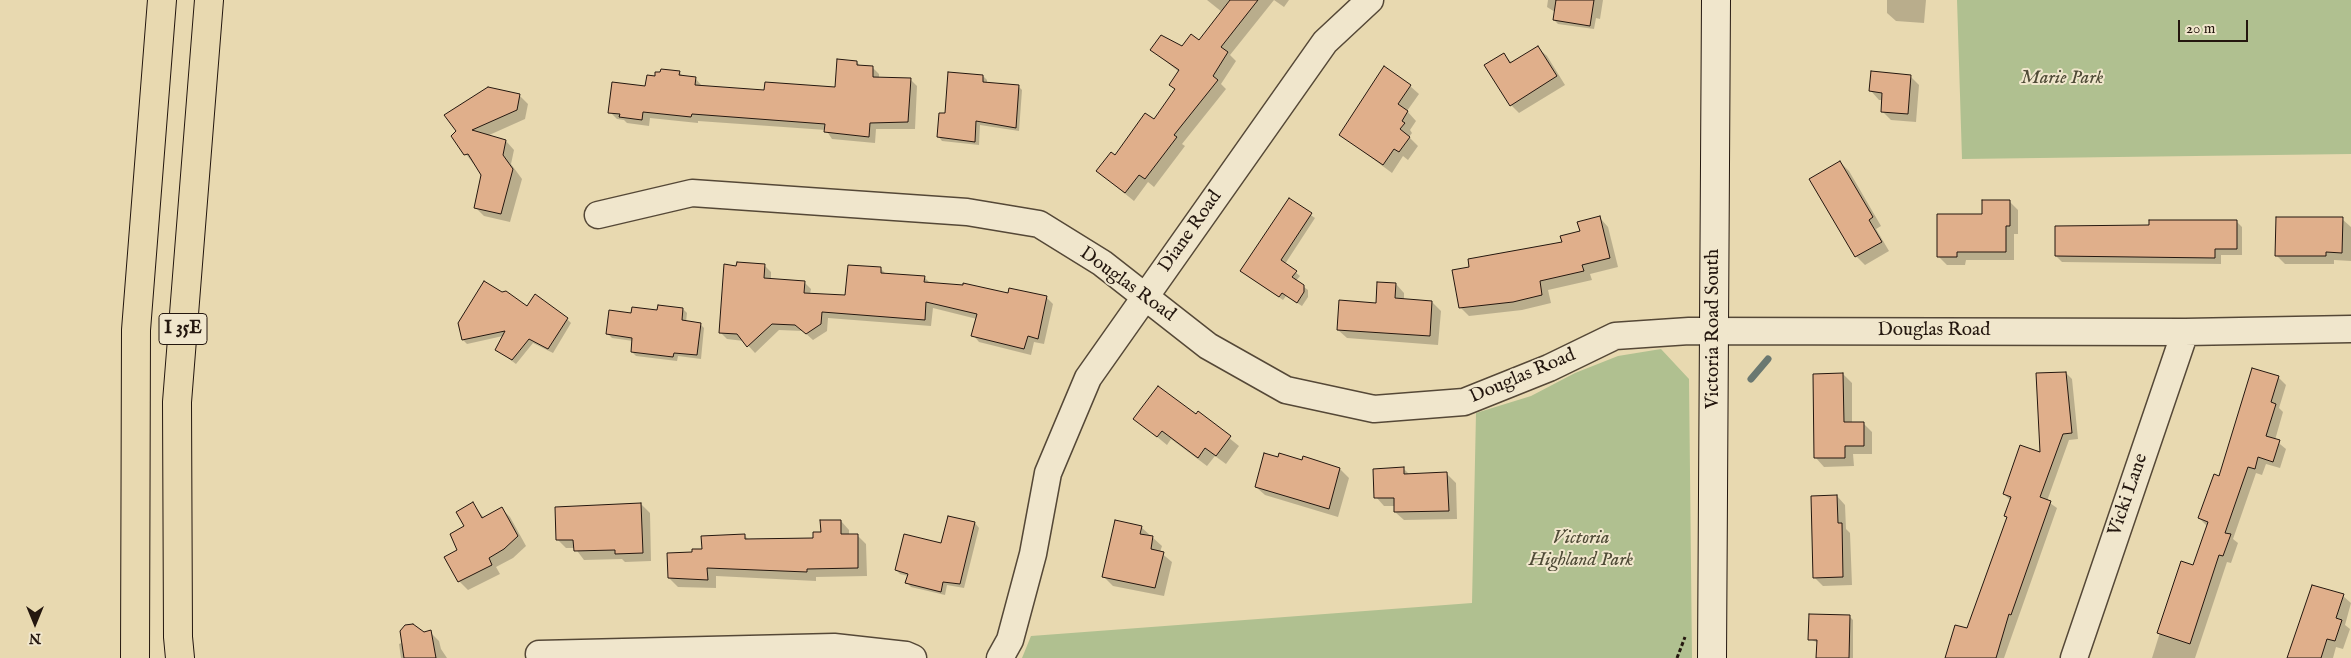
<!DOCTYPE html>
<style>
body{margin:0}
#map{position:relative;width:2351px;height:658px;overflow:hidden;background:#e8d9b0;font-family:"IM FELL English",serif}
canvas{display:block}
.north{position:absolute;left:10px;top:598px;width:50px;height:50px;-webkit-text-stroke:4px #f0e6cc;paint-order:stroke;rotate:180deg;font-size:14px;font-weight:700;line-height:20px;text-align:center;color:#24170f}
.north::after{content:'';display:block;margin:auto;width:18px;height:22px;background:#24170f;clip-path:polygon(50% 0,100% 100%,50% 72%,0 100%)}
.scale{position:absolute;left:2178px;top:20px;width:70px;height:22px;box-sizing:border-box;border:2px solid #24170f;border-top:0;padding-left:6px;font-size:15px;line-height:18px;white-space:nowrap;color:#24170f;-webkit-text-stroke:4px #f0e6cc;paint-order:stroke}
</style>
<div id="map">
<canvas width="2351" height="658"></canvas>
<div class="north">N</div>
<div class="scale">20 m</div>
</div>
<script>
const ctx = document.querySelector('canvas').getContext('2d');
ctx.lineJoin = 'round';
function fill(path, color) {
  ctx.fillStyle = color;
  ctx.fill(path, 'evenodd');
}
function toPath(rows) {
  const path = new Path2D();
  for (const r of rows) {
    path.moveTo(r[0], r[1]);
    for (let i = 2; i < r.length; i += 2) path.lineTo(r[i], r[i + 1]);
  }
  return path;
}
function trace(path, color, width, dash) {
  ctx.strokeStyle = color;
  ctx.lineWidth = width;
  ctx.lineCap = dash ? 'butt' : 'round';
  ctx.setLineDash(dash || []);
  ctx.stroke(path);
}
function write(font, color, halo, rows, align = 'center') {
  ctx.font = font + ' "IM FELL English",serif';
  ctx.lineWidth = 4;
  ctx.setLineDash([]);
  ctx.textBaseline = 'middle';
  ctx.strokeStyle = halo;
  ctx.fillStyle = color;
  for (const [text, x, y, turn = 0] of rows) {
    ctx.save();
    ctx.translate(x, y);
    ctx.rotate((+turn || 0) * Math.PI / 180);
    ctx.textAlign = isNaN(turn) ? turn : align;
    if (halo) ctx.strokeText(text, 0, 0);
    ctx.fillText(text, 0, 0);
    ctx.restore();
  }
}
const green = toPath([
 [1957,0,2351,0,2351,154,1962,159],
 [1661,349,1689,379,1692,658,1022,658,1031,636,1472,603,1476,413,1531,396,1575,373,1618,356]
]);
const shadow = toPath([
 [1207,0,1274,0,1230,55,1236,61,1221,84,1226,89,1182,144,1185,146,1154,187,1148,182,1134,201,1097,171,1154,121,1176,90,1171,85,1179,72,1152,50,1182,48,1199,42,1222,12],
 [1274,0,1289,0,1284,7],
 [1548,0,1603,0,1600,19,1596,18,1594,29,1558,24,1554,20,1555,12,1547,7],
 [1887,0,1926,0,1924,23,1896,21,1887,13],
 [1538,48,1547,56,1565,85,1519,113,1511,105,1504,55,1512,63],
 [857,62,861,67,872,67,879,74,879,78,910,79,917,86,915,129,876,129,875,143,832,139,826,130,698,121,698,123,650,118,649,126,627,123,624,120,617,119,610,112,646,87,656,78,679,72,684,77,695,78,702,86,766,91,836,88],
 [983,76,987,80,987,84,1018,86,1022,90,1019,131,980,125,979,145,942,141,938,136,946,114],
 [1911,77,1919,85,1916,122,1891,120,1882,111,1883,100,1879,100,1871,91],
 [1410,86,1419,94,1407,111,1416,121,1410,130,1412,133,1409,137,1418,146,1408,160,1403,156,1392,173,1340,134],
 [519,95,528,104,525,119,487,136,506,141,514,150,511,164,522,179,510,222,484,216,475,207,482,175,452,136],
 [1840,162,1849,171,1881,226,1876,229,1889,251,1865,265,1856,256,1811,179],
 [1289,200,1315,218,1285,264,1300,276,1296,281,1308,290,1308,297,1302,306,1286,296,1283,300,1246,275],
 [2009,201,2018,210,2018,234,2014,234,2014,260,1966,260,1965,265,1947,265,1938,256,1983,215],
 [1600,218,1608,227,1618,267,1590,274,1592,280,1548,290,1551,303,1522,310,1469,316,1460,307,1471,268,1563,243],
 [2342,219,2351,227,2351,261,2334,260,2334,264,2285,264,2277,256],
 [2236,221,2242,227,2242,255,2221,255,2221,264,2062,262,2056,256,2150,227],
 [764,265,771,272,771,280,804,282,811,289,810,294,846,296,881,269,887,275,924,277,930,283,1009,295,1046,297,1053,304,1044,344,1034,342,1031,355,979,342,973,335,977,319,933,308,931,326,828,318,827,331,813,340,803,331,779,330,755,353,744,341,727,339,720,332,737,267],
 [1396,284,1404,293,1404,300,1432,302,1441,311,1438,345,1347,338,1338,330,1377,304],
 [527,308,567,319,571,323,553,353,533,343,516,364,497,350,503,336,467,344,463,340],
 [683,309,687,313,686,322,700,324,704,328,701,359,678,356,677,361,636,356,632,352,633,341,612,338,608,334,632,314],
 [2066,373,2072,379,2078,439,2069,440,2047,501,2057,508,2004,658,1946,658,1968,630,2008,518,2005,516,2011,501,2004,494,2041,454],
 [1843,374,1852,383,1852,423,1863,423,1872,432,1872,454,1853,454,1854,466,1824,467,1816,458],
 [2278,377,2286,385,2279,408,2283,412,2275,440,2286,449,2280,468,2266,464,2262,475,2256,473,2233,539,2238,543,2231,563,2227,562,2195,658,2152,658,2182,562,2194,566,2207,526,2199,518],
 [1198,413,1239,446,1226,464,1215,456,1207,466,1171,439,1167,445,1135,419,1196,416],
 [1304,458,1340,469,1349,478,1338,517,1265,495,1256,487,1303,461],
 [1404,469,1410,475,1447,474,1456,483,1457,519,1404,520,1395,512,1395,506,1384,506,1376,497],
 [1837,496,1845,505,1846,529,1850,533,1852,585,1823,586,1814,577],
 [473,504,484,518,502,509,510,517,526,546,513,558,496,567,500,574,468,590,459,581,459,551],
 [641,504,650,513,651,561,625,562,622,559,584,560,575,548,566,548,557,539],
 [841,521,849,530,849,535,857,535,866,544,867,576,816,577,816,581,716,576,716,588,678,587,669,578,693,554,744,535,749,540,815,539],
 [975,523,979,528,964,588,947,585,945,595,911,587,907,583,908,576,900,574,896,570],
 [1141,527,1162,546,1160,552,1172,562,1164,596,1113,586,1104,577],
 [2343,596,2351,603,2345,625,2350,629,2343,649,2336,647,2333,658,2289,658],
 [1849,616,1853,620,1853,658,1818,658,1818,643,1810,639],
 [430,632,439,641,441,649,447,658,401,658,399,644]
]);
const stream = toPath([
 [1751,379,1768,359]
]);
const building = toPath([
 [1230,0,1258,0,1221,47,1228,52,1213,76,1218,80,1174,135,1177,137,1145,179,1139,175,1125,193,1096,171,1111,152,1115,155,1145,113,1154,119,1175,89,1169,85,1179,70,1150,50,1161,35,1182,46,1191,34,1199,40,1230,0],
 [1556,0,1594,0,1590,26,1553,20,1556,0],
 [1538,46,1557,76,1510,106,1484,65,1504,53,1510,63,1538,46],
 [837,59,857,61,857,65,873,66,873,77,911,78,908,122,870,123,869,137,824,132,825,124,692,114,691,117,643,112,642,120,619,117,620,114,608,113,612,82,645,86,647,75,655,76,655,72,660,72,661,69,680,71,679,75,696,77,695,85,764,90,765,82,835,87,837,59],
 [1384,66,1411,85,1398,104,1408,111,1402,121,1405,123,1400,129,1410,137,1399,152,1394,149,1383,165,1339,135,1384,66],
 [1871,71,1911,75,1908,114,1881,112,1882,93,1869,91,1871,71],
 [948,72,983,75,983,82,1019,85,1016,128,976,121,975,142,937,137,939,113,945,113,948,72],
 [488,87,520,94,517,110,472,130,506,140,503,155,513,169,501,214,474,208,481,175,468,154,464,155,451,136,456,131,444,115,488,87],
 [1840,161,1873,217,1869,220,1882,242,1855,257,1809,179,1840,161],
 [1289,198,1312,213,1281,260,1297,271,1292,277,1304,285,1304,292,1297,303,1282,293,1279,297,1240,271,1289,198],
 [1982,200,2010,200,2010,226,2006,226,2006,252,1957,252,1957,257,1937,257,1937,214,1982,214,1982,200],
 [1600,216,1610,258,1582,265,1584,271,1540,281,1542,295,1513,302,1459,308,1452,270,1469,267,1468,259,1562,242,1560,236,1580,231,1577,222,1600,216],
 [2276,217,2343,217,2342,253,2326,252,2326,256,2275,256,2276,217],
 [2149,220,2237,220,2237,249,2215,249,2215,258,2055,256,2055,226,2149,225,2149,220],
 [737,262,765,264,764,278,805,281,804,293,845,295,848,265,881,267,881,273,925,276,924,282,963,285,963,283,1008,293,1009,288,1047,296,1038,339,1028,336,1024,349,971,336,977,314,926,302,925,320,822,312,821,324,806,334,795,325,772,324,747,347,737,334,719,333,724,264,736,266,737,262],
 [484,281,502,292,506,291,527,306,535,294,568,318,548,349,529,339,512,360,495,350,505,331,462,340,458,323,484,281],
 [1377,282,1396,283,1395,298,1432,301,1430,336,1337,330,1339,300,1376,303,1377,282],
 [658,305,683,308,682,320,701,323,697,355,674,353,673,357,631,352,632,338,606,334,609,310,631,313,632,307,657,310,658,305],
 [2252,368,2279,376,2271,402,2276,404,2266,436,2280,440,2273,462,2258,457,2255,469,2248,467,2225,533,2231,534,2223,556,2219,555,2190,644,2157,633,2181,561,2193,565,2208,522,2198,518,2214,474,2219,476,2252,368],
 [2066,372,2072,433,2063,434,2040,497,2051,501,2011,615,2009,614,1996,658,1945,658,1955,625,1967,628,2007,517,2004,516,2011,497,2003,494,2020,445,2040,452,2036,373,2066,372],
 [1843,373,1844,422,1864,422,1864,446,1845,446,1845,458,1814,458,1813,374,1843,373],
 [1158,386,1196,414,1198,411,1231,436,1216,456,1205,448,1198,458,1162,431,1157,437,1133,419,1158,386],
 [1264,453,1278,457,1279,453,1302,460,1303,456,1340,468,1329,509,1255,487,1264,453],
 [1404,467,1404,474,1447,472,1449,511,1394,512,1394,498,1374,498,1373,469,1404,467],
 [1837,495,1838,523,1842,523,1843,577,1813,578,1811,496,1837,495],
 [473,502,482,518,502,507,518,536,504,549,489,558,492,565,458,582,444,557,457,550,450,534,464,526,456,512,473,502],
 [641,503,643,553,615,554,615,550,574,551,573,540,556,540,555,507,641,503],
 [948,516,975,522,960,584,943,582,941,592,905,583,908,574,895,570,904,534,941,543,948,516],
 [820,520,841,520,841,534,858,534,858,568,807,569,807,572,707,568,708,580,668,578,667,553,692,552,692,549,702,549,701,536,745,534,745,539,813,538,813,532,821,532,820,520],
 [1115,520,1142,526,1140,534,1153,536,1151,549,1164,552,1155,588,1102,577,1115,520],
 [2312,585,2344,594,2336,618,2342,620,2335,641,2327,639,2321,658,2287,658,2312,585],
 [1809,614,1850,615,1849,658,1816,658,1817,640,1808,640,1809,614],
 [413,624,424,632,431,630,436,658,404,658,400,631,405,625,413,624]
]);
const path = toPath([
 [1677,658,1685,637]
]);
const street = toPath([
 [598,215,692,193,967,212,1039,224,1102,263,1208,346,1286,390,1374,409,1464,402,1549,368,1615,336,1689,331,2185,332,2351,329],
 [539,654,834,647,906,655,913,658],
 [1000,658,1010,640,1033,554,1048,473,1088,378,1325,42,1370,0],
 [2074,658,2185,332]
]);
const secondary = toPath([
 [1712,658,1716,0]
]);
const highway = toPath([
 [135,658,136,330,162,0],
 [180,658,178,637,177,402,209,0]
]);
const shields = [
 [183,329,48]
];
const shieldNames = [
 ["I 35E",183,329]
];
const parkNames = [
 ["Marie Park",2062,79],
 ["Victoria",1581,539],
 ["Highland Park",1581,561]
];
const streetNames = [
 ["Diane Road",1191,232,-55],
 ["Douglas Road",1127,285,36],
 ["Victoria Road South",1714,329,-90],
 ["Douglas Road",1934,331],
 ["Douglas Road",1523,377,-23],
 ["Vicki Lane",2129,495,-71]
];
fill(green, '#b0c090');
fill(shadow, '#0003');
trace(stream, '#6a7871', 7);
fill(building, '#e0af8b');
trace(building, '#24170f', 1);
trace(street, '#554837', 29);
trace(secondary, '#24170f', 30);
trace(highway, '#24170f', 30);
trace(path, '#24170f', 3, [4, 2.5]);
trace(street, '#f0e6cc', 26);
trace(secondary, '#f0e6cc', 28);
trace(highway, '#e8d9b0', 28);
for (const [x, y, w] of shields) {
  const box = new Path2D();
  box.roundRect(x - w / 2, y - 15.5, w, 31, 4);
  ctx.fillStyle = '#f0e6cc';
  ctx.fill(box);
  trace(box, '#24170f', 1);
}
write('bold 18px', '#24170f', null, shieldNames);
write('italic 19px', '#4e4a36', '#f0e6cc', parkNames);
write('19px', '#24170f', '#f0e6cc', streetNames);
</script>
